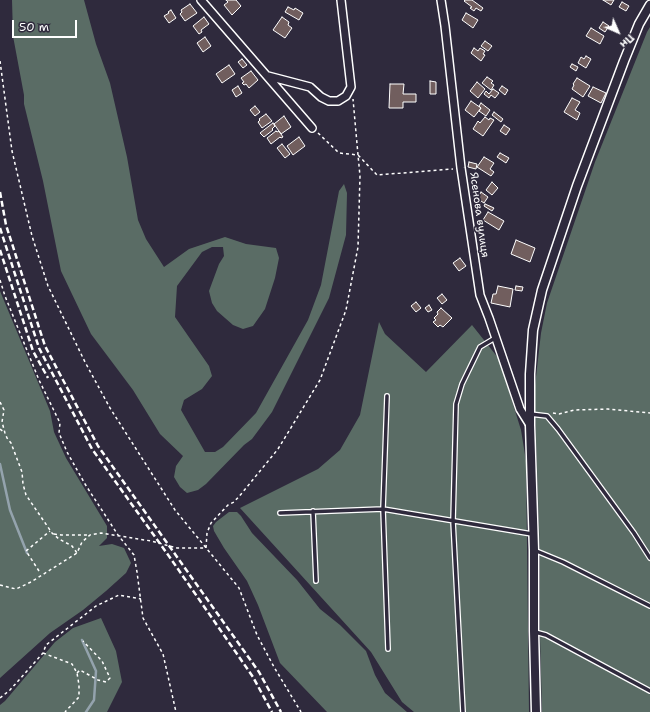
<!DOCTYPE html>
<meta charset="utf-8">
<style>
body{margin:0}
#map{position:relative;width:650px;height:712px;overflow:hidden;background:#2f2a3d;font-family:"Shantell Sans",sans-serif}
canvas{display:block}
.north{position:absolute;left:598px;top:12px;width:40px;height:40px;-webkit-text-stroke:3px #2f2a3d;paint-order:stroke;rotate:135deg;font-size:11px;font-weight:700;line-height:16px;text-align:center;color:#fff}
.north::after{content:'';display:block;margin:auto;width:14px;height:18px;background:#fff;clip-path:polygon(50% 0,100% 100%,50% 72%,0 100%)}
.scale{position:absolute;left:12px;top:20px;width:65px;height:18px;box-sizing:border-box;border:2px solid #fff;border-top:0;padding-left:5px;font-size:12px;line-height:14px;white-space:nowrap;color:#fff;-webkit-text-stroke:3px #2f2a3d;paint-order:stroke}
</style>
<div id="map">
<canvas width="650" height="712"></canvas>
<div class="north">Пн</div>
<div class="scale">50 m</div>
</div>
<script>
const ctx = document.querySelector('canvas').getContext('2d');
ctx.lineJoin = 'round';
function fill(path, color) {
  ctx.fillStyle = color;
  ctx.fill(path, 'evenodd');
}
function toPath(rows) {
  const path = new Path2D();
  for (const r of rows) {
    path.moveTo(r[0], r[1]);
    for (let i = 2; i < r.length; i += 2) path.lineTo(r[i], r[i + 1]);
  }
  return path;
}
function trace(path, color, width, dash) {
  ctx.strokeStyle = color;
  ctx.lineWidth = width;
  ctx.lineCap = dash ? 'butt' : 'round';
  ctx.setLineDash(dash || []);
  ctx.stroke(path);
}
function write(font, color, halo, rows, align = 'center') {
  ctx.font = font + ' "Shantell Sans",sans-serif';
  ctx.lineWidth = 3.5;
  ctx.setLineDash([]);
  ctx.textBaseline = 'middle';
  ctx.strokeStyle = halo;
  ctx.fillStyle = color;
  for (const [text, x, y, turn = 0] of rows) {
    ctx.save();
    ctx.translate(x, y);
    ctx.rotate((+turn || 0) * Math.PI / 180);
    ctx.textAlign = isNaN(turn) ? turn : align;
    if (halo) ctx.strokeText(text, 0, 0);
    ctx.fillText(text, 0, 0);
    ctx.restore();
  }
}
const green = toPath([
 [12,0,84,0,96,44,110,83,127,157,138,220,146,239,164,267,189,249,225,237,246,244,276,248,279,258,275,278,265,309,253,326,243,329,233,325,217,311,212,303,209,291,219,264,224,256,223,247,212,247,202,252,177,286,175,317,209,366,212,376,202,389,184,400,181,410,205,452,215,452,223,447,256,413,308,320,321,285,339,191,344,184,347,193,346,235,329,298,272,412,252,439,244,445,206,484,198,490,187,493,180,487,174,477,176,466,183,456,160,434,133,390,91,334,61,271,43,181,24,104,24,95,13,36],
 [650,27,650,712,542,712,540,637,540,557,535,411,533,403,541,333,547,303,595,162,647,32],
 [0,291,50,411,54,432,66,458,107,526,107,538,99,546,112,544,124,548,131,563,126,573,106,591,83,610,50,633,0,678],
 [379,322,385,334,426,372,472,325,499,359,521,430,526,461,529,712,414,712,402,702,371,652,240,508,318,469,340,450,360,415],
 [229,512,237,512,241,516,252,533,297,580,320,609,340,625,366,651,375,675,385,693,407,712,327,712,280,663,258,605,247,581,224,548,214,531,213,526,216,522],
 [101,618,116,651,122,682,107,712,0,712,0,705,5,701,55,642,73,628]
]);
const stream = toPath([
 [0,464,10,510,27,553],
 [82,640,96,671,94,700,86,712]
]);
const building = toPath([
 [226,0,236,0,241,6,232,15,224,5,228,2,226,0],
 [465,0,472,0,483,8,481,11,476,8,474,11,470,8,472,7,464,1,465,0],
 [603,0,614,0,611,5,603,0],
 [622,2,629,6,626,11,619,7,622,2],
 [190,4,197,13,185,21,180,14,182,12,181,10,190,4],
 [288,7,294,10,295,8,303,13,299,20,285,12,288,7],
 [171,10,176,18,169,23,164,16,169,13,168,12,171,10],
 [466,13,478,20,473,28,462,20,466,13],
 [204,17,209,24,201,30,202,32,199,34,193,26,204,17],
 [282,17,289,22,288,25,292,28,285,38,273,30,282,17],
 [603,22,609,26,605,32,599,28,603,22],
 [591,28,604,36,600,44,586,36,591,28],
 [205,37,211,46,203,52,197,43,205,37],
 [485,41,492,46,488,51,481,46,485,41],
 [474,48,478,51,480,48,485,51,483,54,485,55,481,61,471,53,474,48],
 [586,56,591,59,586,68,578,63,581,57,584,59,586,56],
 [242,59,247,65,243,68,238,62,242,59],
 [572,64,578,67,576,71,570,67,572,64],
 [229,65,235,74,222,83,216,74,229,65],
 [251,71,258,80,249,88,246,84,244,85,242,83,244,82,241,78,251,71],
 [487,77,493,81,491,83,494,85,491,90,482,83,487,77],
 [577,78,590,86,583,97,572,89,574,85,573,84,577,78],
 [430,81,436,82,436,94,430,94,430,81],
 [477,82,485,89,478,98,470,91,477,82],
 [390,84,404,84,403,94,416,94,416,102,403,102,403,108,389,108,390,84],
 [238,86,242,93,236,97,232,90,238,86],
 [502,86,508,90,505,95,499,90,502,86],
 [593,87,606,93,601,103,588,96,593,87],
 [493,89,499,93,495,98,491,95,489,98,484,94,486,91,489,94,493,89],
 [572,98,580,102,575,110,580,113,577,120,564,112,572,98],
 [471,101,481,108,474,117,465,110,471,101],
 [481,103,490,110,486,116,479,111,481,108,479,106,481,103],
 [255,106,260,112,255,116,250,110,255,106],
 [494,112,503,119,501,122,492,115,494,112],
 [266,114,272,121,262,128,258,122,260,120,259,119,266,114],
 [284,116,291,127,281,134,274,124,284,116],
 [485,117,489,120,490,118,494,120,483,136,473,129,478,121,480,123,485,117],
 [273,123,275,126,272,129,273,130,264,137,260,133,273,123],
 [504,125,510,129,506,135,500,131,504,125],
 [276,131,277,132,279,131,283,137,281,138,280,137,271,144,267,138,276,131],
 [299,137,305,146,293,155,287,146,299,137],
 [282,144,290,154,285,158,277,148,282,144],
 [500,153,509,158,506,163,497,157,500,153],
 [484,157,494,163,490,169,494,172,491,176,477,167,484,157],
 [469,162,477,164,476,169,468,167,469,162],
 [492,182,498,188,492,195,486,190,492,182],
 [481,192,488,197,484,203,481,201,480,203,476,201,481,192],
 [485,204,494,208,492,211,484,206,485,204],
 [488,212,504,221,499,230,483,220,488,212],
 [516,240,535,248,530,262,511,254,516,240],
 [460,258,466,266,459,271,453,263,460,258],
 [498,286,513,289,510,307,491,303,493,294,496,294,498,286],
 [516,286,523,287,522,291,515,290,516,286],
 [442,294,447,300,442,304,437,298,442,294],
 [416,302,421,308,416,312,411,306,416,302],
 [429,305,432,310,428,312,425,308,429,305],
 [441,308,452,318,443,327,440,325,438,327,433,322,436,320,434,318,438,314,437,312,441,308]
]);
const path = toPath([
 [0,61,12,151,32,236,48,286,85,362,110,408,175,510,239,588,257,635,274,667,301,712],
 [318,133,339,153,358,155,353,99],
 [0,280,5,296,39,380,60,423,59,433,67,452,85,484,118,535,134,555,137,572,143,618,163,654,176,712],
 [0,402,4,410,2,422,5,433,7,438,11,443,22,472,23,484,26,495,52,533,59,539,72,546,77,553],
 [553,413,559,414,574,410,608,409,650,413],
 [0,429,5,433],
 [54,534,61,535,90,535],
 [39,571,26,551,50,531],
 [0,585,16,589,31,582,77,553,82,542,90,535,101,533,151,541,177,548,206,548,207,533,211,523,228,505,234,502,242,493,278,449,320,380,346,310,358,247,360,176,358,155,377,175,453,169],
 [43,653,72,664,77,673,79,685,79,697,65,712],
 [77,673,80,670,98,680,106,682,110,678,102,661,83,641],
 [0,698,10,690,43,653,46,645,96,606,119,595,141,599]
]);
const service = toPath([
 [387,396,383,509,388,649],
 [530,414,547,416,558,429,634,533,650,558],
 [313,511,316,581],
 [280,513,383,509,532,534],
 [534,550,563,562,650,606],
 [535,632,546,635,650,691],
 [463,712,453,521,456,404,462,384,480,347,495,338]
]);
const minor = toPath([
 [201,0,312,128],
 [441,0,445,26,461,168,480,295,489,318,520,409,530,425],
 [268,76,310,87,321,97,329,101,338,101,346,96,351,87,341,0]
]);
const tertiary = toPath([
 [536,712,534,631,534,550,530,425,530,374,533,330,542,290,577,186,624,61,639,24,650,5]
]);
const rail = toPath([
 [0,192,6,225,45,346,98,446,259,672,281,712],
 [0,228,39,348,92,449,171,559,253,677,272,712],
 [0,250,33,351,48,378]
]);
const streetNames = [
 ["Ясенова вулиця",479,215,82]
];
fill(green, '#5a6c65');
trace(stream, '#94a3ad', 2.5);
fill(building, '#715e5e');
trace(building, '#fff', 1);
trace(service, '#fff', 6);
trace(minor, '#fff', 10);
trace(tertiary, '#fff', 11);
trace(path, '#fff', 1.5, [3, 3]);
trace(service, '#2f2a3d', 3.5);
trace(minor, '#2f2a3d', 7);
trace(tertiary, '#2f2a3d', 8);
trace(rail, '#fff', 2.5, [6, 3]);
write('11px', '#fff', '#2f2a3d', streetNames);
</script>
